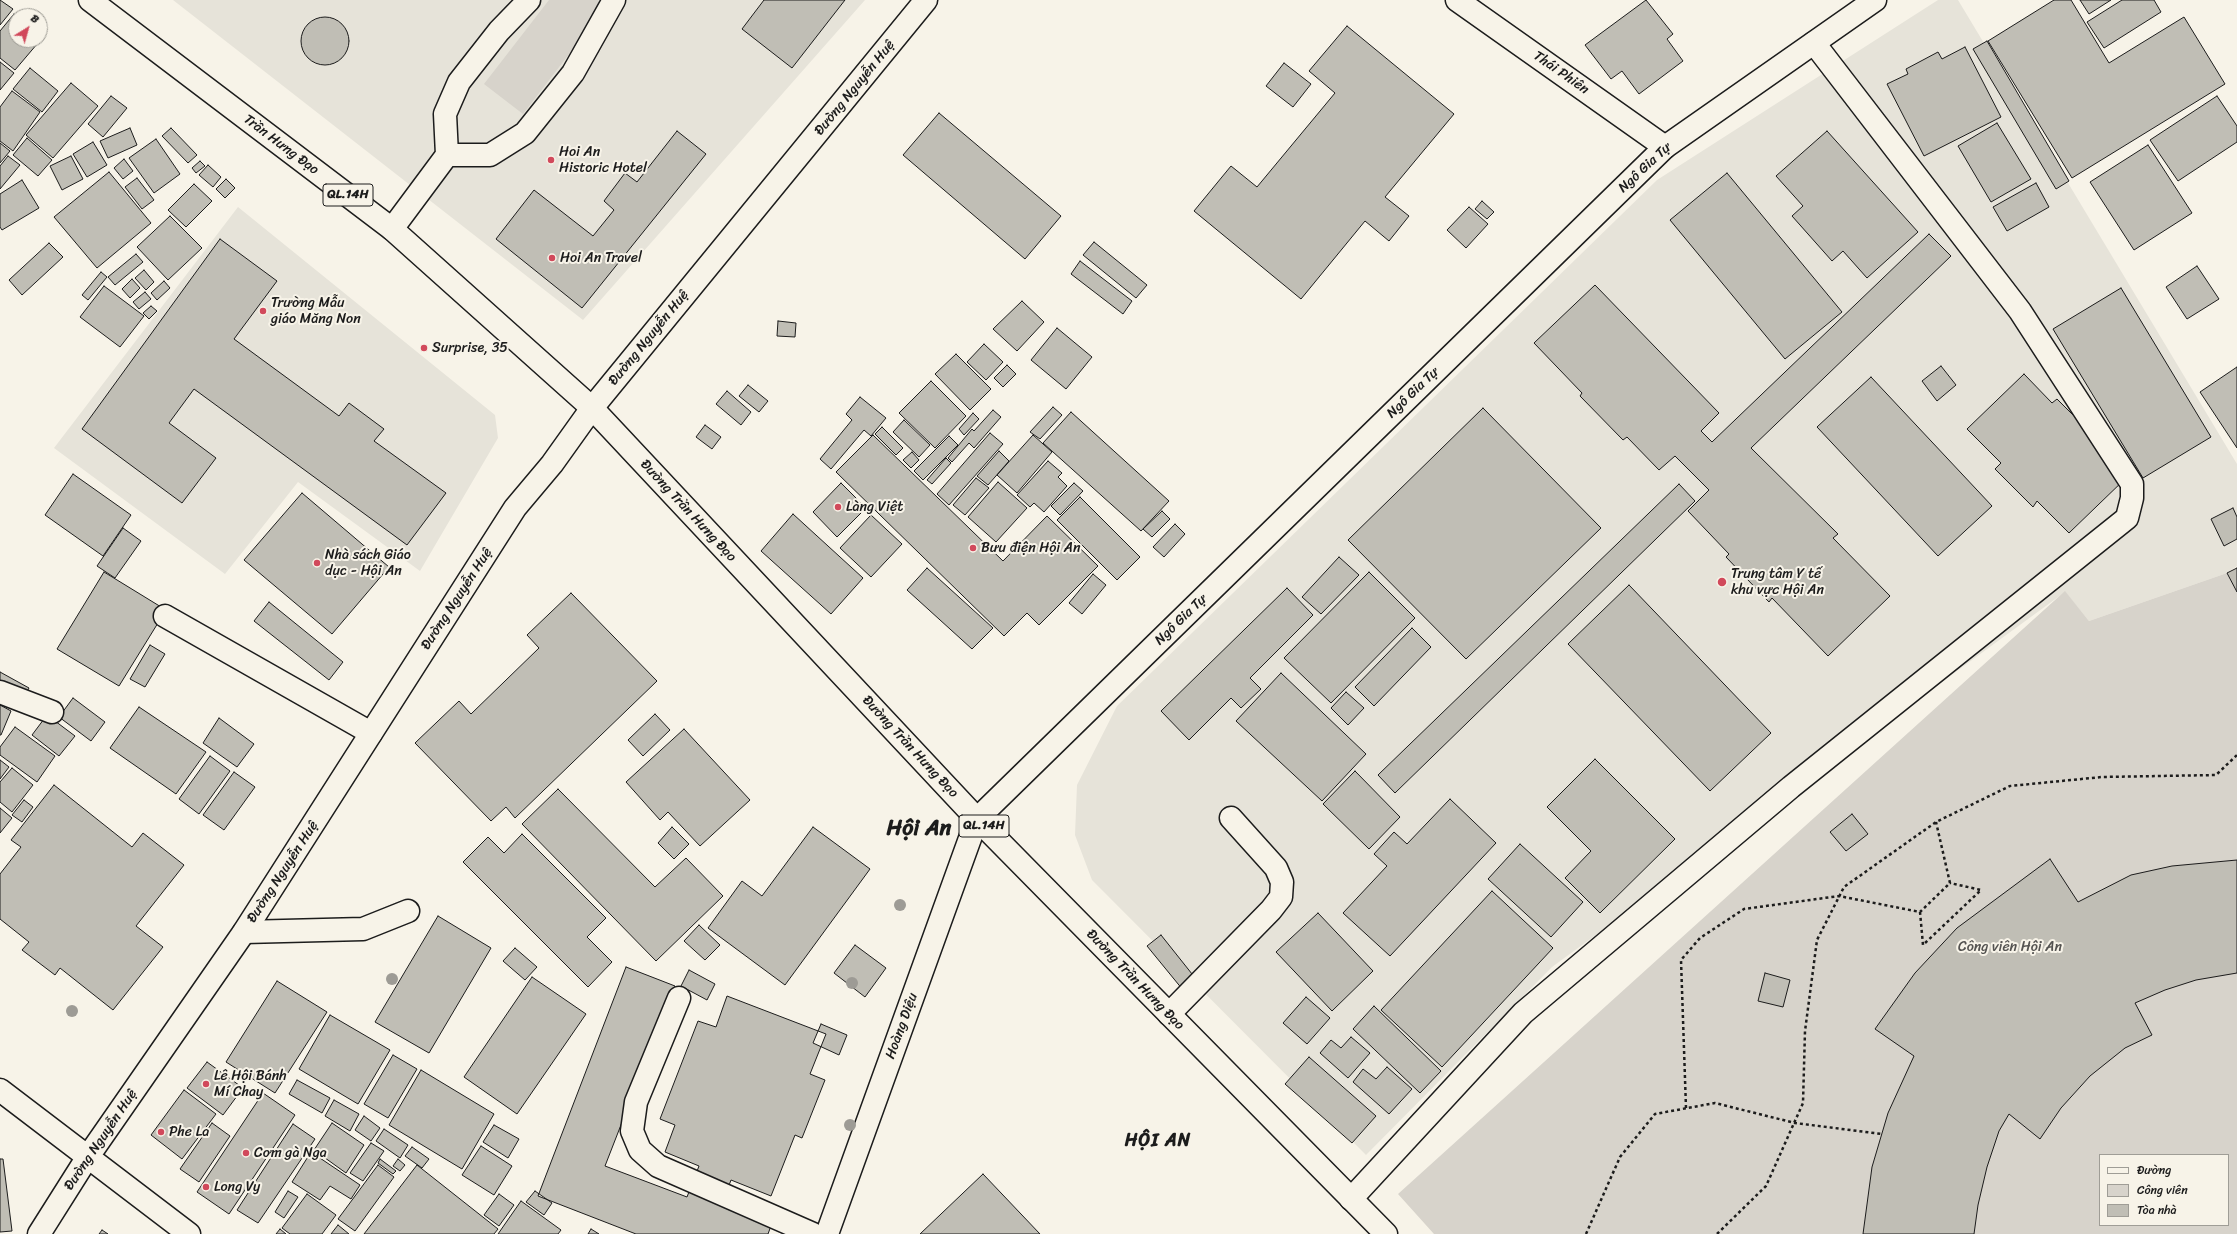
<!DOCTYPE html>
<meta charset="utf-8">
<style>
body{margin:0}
#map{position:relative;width:2237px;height:1234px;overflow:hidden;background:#f7f3e8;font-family:Sriracha,sans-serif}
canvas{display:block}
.legend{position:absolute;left:2099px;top:1154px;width:130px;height:72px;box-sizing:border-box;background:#f7f3e8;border:1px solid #9f9d96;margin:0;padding:5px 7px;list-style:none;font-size:12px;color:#1c1c1c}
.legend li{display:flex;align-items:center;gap:8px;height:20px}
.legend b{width:20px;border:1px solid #9f9d96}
.north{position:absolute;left:8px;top:8px;width:40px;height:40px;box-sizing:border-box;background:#f7f3e8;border:1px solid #9f9d96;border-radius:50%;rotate:37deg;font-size:11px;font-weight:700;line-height:16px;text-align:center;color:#1c1c1c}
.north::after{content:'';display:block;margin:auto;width:14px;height:18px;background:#d1495b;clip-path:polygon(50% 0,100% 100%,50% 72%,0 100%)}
</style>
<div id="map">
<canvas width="2237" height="1234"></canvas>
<ul class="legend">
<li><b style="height:5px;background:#f7f3e8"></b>Đường</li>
<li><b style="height:11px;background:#d7d3cb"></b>Công viên</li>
<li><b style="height:11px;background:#c0beb5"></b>Tòa nhà</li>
</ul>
<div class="north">B</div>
</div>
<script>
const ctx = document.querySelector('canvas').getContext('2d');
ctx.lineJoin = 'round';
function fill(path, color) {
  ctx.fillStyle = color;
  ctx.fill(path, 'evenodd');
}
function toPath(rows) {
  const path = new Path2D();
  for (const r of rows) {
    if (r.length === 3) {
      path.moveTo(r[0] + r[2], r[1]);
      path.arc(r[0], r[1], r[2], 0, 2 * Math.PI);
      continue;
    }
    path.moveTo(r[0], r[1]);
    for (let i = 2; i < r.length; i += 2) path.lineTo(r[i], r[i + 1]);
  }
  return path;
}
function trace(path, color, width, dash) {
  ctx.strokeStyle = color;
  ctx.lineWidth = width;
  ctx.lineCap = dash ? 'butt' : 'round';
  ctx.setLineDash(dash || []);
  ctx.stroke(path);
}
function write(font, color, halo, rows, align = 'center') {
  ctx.font = font + ' Sriracha,sans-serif';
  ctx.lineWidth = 4;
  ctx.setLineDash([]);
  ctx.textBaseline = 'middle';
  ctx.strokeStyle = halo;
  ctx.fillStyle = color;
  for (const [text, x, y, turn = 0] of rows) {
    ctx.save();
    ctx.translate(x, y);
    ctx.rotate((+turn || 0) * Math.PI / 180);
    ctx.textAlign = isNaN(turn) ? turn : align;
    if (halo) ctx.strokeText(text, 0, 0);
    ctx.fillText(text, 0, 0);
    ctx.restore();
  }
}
const built = toPath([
 [173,0,865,0,583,320],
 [1938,0,1958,0,2237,464,2237,566,2227,573,2089,621,2065,592,1552,967,1366,1155,1092,880,1075,835,1077,785,1117,706,1657,180],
 [238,207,495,415,498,438,420,571,298,482,225,574,54,448]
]);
const green = toPath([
 [549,0,598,0,606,6,523,114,484,84],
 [2227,573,2237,587,2237,1234,1434,1234,1398,1194,2065,591,2089,621],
 [2100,1155,2228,1155,2228,1225,2100,1225]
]);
const building = toPath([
 [0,0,13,9,0,25,0,0],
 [764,0,845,0,792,68,742,29,764,0],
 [1646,0,1673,34,1667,39,1683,61,1639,94,1622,71,1611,79,1585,45,1646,0],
 [2054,0,2071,0,2109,63,2184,17,2225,84,2072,178,1988,41,2054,0],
 [2080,0,2111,0,2089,14,2080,0],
 [2122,0,2154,0,2161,12,2104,48,2087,22,2122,0],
 [14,14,16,16,16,40,40,40,40,35,43,37,15,70,0,58,0,31,14,14],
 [325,41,24],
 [1347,26,1454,114,1385,197,1409,216,1389,241,1365,221,1301,299,1194,211,1231,166,1257,187,1335,93,1309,71,1347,26],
 [1987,41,2069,181,2056,189,1973,49,1987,41],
 [1965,47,2001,117,1924,156,1887,84,1908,74,1906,69,1938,52,1942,59,1965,47],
 [0,62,14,73,0,90,0,62],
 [1284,63,1311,84,1293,107,1266,86,1284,63],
 [30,68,58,91,42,112,13,89,30,68],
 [71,83,98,106,53,158,26,135,71,83],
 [12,91,40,112,13,151,0,141,0,107,12,91],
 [111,96,127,108,103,137,88,124,111,96],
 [2217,96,2237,126,2237,142,2178,181,2150,140,2217,96],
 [939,113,1061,216,1025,259,903,155,939,113],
 [1997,123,2031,179,1991,202,1958,146,1997,123],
 [130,128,137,145,108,158,100,141,130,128],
 [171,128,197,155,188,163,162,136,171,128],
 [677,131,706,154,582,308,496,239,534,190,593,236,614,210,604,201,625,173,637,182,677,131],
 [1827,131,1918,232,1867,278,1843,251,1832,261,1792,216,1803,206,1776,176,1827,131],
 [27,138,52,160,38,176,13,155,27,138],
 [156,139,180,174,154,193,129,158,156,139],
 [93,142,107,165,87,177,73,154,93,142],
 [0,143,10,151,0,163,0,143],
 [2148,145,2192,213,2134,250,2090,182,2148,145],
 [8,156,20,165,0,189,0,166,8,156],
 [71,156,83,179,62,190,50,166,71,156],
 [124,159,133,171,123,179,114,168,124,159],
 [200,161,205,166,196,173,192,168,200,161],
 [208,165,221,177,213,187,199,175,208,165],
 [109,172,151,223,97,268,54,217,109,172],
 [1727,173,1842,312,1785,359,1670,220,1727,173],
 [137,178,154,200,142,209,125,187,137,178],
 [226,179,235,188,225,198,216,189,226,179],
 [22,180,39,208,2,230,0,227,0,194,22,180],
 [2036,183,2049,207,2007,231,1993,207,2036,183],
 [194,184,212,201,186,227,168,210,194,184],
 [1482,201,1494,212,1487,219,1475,209,1482,201],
 [1469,207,1488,224,1466,248,1447,230,1469,207],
 [170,216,202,248,168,280,137,247,170,216],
 [1929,234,1951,256,1751,448,1838,534,1833,538,1890,596,1828,656,1772,598,1769,602,1726,557,1729,554,1688,511,1709,490,1675,456,1659,470,1627,437,1623,440,1580,396,1582,393,1534,343,1595,285,1719,413,1701,431,1712,442,1929,234],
 [220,239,277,281,234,339,339,416,349,403,384,429,374,441,446,493,407,545,194,389,169,423,216,458,182,503,82,429,220,239],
 [1094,242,1147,285,1136,298,1083,255,1094,242],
 [49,243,63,257,22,295,9,280,49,243],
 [136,254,143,262,115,285,108,277,136,254],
 [1080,261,1132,301,1123,314,1071,274,1080,261],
 [2197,266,2219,299,2187,319,2166,287,2197,266],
 [144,270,154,282,146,290,135,278,144,270],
 [101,272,107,277,88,300,82,295,101,272],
 [132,279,140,288,130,298,122,289,132,279],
 [164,281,170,288,157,300,151,293,164,281],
 [104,286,144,316,120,347,80,317,104,286],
 [2121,288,2211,437,2143,478,2053,329,2121,288],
 [145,292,151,299,139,309,133,302,145,292],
 [1022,301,1044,322,1017,351,993,329,1022,301],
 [151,306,157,311,149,319,143,313,151,306],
 [778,321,796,323,795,337,777,336,778,321],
 [1057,328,1092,357,1066,389,1031,360,1057,328],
 [984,344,1003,362,986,380,967,362,984,344],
 [956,354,991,389,970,410,935,374,956,354],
 [1007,365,1016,374,1003,387,994,378,1007,365],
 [1941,366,1956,385,1937,401,1922,381,1941,366],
 [2237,367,2237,448,2200,392,2237,367],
 [2024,374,2052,403,2057,399,2101,443,2126,478,2069,533,2037,501,2033,507,1995,469,2001,463,1967,429,2024,374],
 [1871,377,1992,506,1938,556,1817,427,1871,377],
 [931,381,966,416,935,448,899,413,931,381],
 [748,385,768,401,759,412,739,396,748,385],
 [727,391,751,412,741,425,716,404,727,391],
 [860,397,886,418,871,436,864,430,831,469,820,459,852,420,846,414,860,397],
 [1053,407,1062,415,1040,439,1030,432,1053,407],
 [1483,408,1601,528,1466,659,1348,540,1483,408],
 [993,410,1001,417,974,448,969,443,952,462,948,458,972,429,974,431,993,410],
 [1071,412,1169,501,1141,531,1043,443,1071,412],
 [973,413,979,419,964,435,959,429,973,413],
 [904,420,930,445,919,457,893,432,904,420],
 [705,425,721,437,712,449,696,437,705,425],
 [882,427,903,448,896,455,875,434,882,427],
 [990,433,1003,444,949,505,937,494,990,433],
 [873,435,1003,561,1047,516,1098,566,1039,625,1027,613,1004,636,836,472,873,435],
 [1033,435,1052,452,1017,493,997,475,1033,435],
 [949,436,958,445,923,480,914,471,949,436],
 [999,451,1009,461,988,485,977,476,999,451],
 [912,452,919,460,911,468,903,460,912,452],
 [946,458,951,463,932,484,927,480,946,458],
 [1048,461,1062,473,1058,477,1067,486,1044,512,1034,503,1030,507,1017,495,1048,461],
 [73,474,131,515,103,556,45,515,73,474],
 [976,478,989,488,965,515,953,505,976,478],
 [998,482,1027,508,996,542,968,517,998,482],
 [841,483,866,508,837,537,813,512,841,483],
 [1074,483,1083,491,1060,515,1051,506,1074,483],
 [1679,484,1695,501,1395,793,1378,775,1679,484],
 [302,493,389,567,332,634,244,560,302,493],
 [1080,497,1140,557,1117,580,1057,520,1080,497],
 [2233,508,2237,517,2237,539,2224,546,2211,519,2233,508],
 [1162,511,1170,519,1152,537,1143,529,1162,511],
 [793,514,863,578,831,614,761,551,793,514],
 [871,515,902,544,871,577,840,548,871,515],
 [1175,524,1185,534,1164,557,1153,547,1175,524],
 [123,528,141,541,115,578,97,566,123,528],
 [1339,557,1359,575,1321,614,1302,597,1339,557],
 [927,568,993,628,972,649,907,590,927,568],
 [2237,568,2237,592,2227,573,2237,568],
 [104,572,166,610,119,686,57,649,104,572],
 [1369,572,1415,618,1331,703,1284,658,1369,572],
 [1093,574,1106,585,1082,614,1069,603,1093,574],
 [1629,585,1771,733,1710,791,1568,644,1629,585],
 [1287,588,1313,615,1250,678,1261,689,1241,708,1231,698,1189,740,1161,711,1287,588],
 [571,593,657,681,515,818,506,807,491,821,415,743,459,701,471,714,539,648,527,635,571,593],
 [269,602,343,662,329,680,254,621,269,602],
 [1412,628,1431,647,1374,706,1355,687,1412,628],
 [150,645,165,654,145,687,130,679,150,645],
 [0,672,29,688,25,695,0,682,0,672],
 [1281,673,1366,754,1322,801,1236,721,1281,673],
 [1346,692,1364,708,1348,725,1331,708,1346,692],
 [73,698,105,722,91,741,59,717,73,698],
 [0,705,11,711,1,735,0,735,0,705],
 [139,707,206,752,176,794,110,748,139,707],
 [655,714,670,730,643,756,628,740,655,714],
 [47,715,75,736,59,756,32,735,47,715],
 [219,718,254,744,237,767,203,743,219,718],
 [15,727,55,756,37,782,0,755,0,747,15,727],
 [684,729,750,800,700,846,668,812,660,820,626,782,684,729],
 [210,756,230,771,199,814,179,799,210,756],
 [1595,759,1675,839,1600,913,1565,878,1591,851,1547,807,1595,759],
 [0,760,9,767,0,779,0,760],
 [12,768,33,785,12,812,0,802,0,782,12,768],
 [1355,771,1400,817,1369,849,1323,804,1355,771],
 [234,772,255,787,224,830,203,815,234,772],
 [54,785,132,847,143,833,184,865,136,926,163,947,113,1010,60,968,55,975,22,950,29,942,0,919,0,874,21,847,11,840,54,785],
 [558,789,655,887,686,858,723,896,656,961,522,824,558,789],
 [1450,799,1496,843,1390,956,1343,913,1387,866,1374,854,1394,832,1407,844,1450,799],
 [24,800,33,807,22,822,12,815,24,800],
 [0,808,12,818,0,833,0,808],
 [1852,814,1868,834,1846,851,1830,832,1852,814],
 [672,827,689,844,674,859,658,843,672,827],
 [813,827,870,869,785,985,708,928,742,881,762,896,813,827],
 [522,834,606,918,587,937,612,962,588,987,463,862,488,837,504,853,522,834],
 [1520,844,1583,902,1551,937,1488,879,1520,844],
 [2050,859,2078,902,2131,875,2172,866,2237,860,2237,973,2196,980,2165,990,2135,1003,2152,1035,2125,1048,2090,1076,2061,1108,2040,1139,2009,1114,1999,1131,1987,1167,1978,1205,1974,1234,1863,1234,1872,1167,1888,1113,1914,1056,1875,1029,1915,973,1957,928,2050,859],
 [1492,891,1553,948,1442,1067,1381,1010,1492,891],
 [1318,913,1373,971,1332,1011,1276,952,1318,913],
 [438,916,491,948,429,1053,375,1022,438,916],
 [699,925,720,945,705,960,684,941,699,925],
 [1161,935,1196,979,1183,990,1147,946,1161,935],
 [855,945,886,968,865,997,834,973,855,945],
 [515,948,537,967,525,980,503,961,515,948],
 [626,967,675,986,605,1166,687,1197,699,1166,665,1152,675,1125,660,1119,698,1021,716,1027,727,996,826,1034,810,1074,825,1080,802,1138,795,1135,771,1196,731,1180,722,1204,772,1223,768,1234,636,1234,538,1196,626,967],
 [689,970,715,984,707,1000,681,986,689,970],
 [1765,973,1790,980,1783,1007,1758,1001,1765,973],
 [532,977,586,1014,517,1114,464,1077,532,977],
 [277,981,327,1012,275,1093,226,1062,277,981],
 [1306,997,1330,1018,1307,1044,1283,1023,1306,997],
 [1374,1006,1441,1071,1420,1093,1353,1029,1374,1006],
 [330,1015,390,1050,358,1104,299,1069,330,1015],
 [821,1024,847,1035,839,1055,813,1043,821,1024],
 [1351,1037,1370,1053,1348,1078,1320,1053,1331,1040,1341,1048,1351,1037],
 [393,1055,417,1069,388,1118,364,1104,393,1055],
 [1309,1057,1376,1116,1352,1143,1285,1084,1309,1057],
 [207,1062,243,1088,223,1115,187,1088,207,1062],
 [1387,1067,1412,1089,1389,1114,1353,1082,1363,1069,1376,1079,1387,1067],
 [421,1070,494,1114,462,1169,389,1125,421,1070],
 [297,1080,330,1098,322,1113,289,1094,297,1080],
 [184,1090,216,1114,182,1159,151,1135,184,1090],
 [263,1093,295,1115,229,1214,197,1192,263,1093],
 [334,1100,359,1114,350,1131,325,1116,334,1100],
 [364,1116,380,1128,371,1141,355,1130,364,1116],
 [212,1123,230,1136,199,1182,180,1169,212,1123],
 [332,1123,364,1145,346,1173,314,1150,332,1123],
 [293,1124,315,1139,258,1223,237,1210,293,1124],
 [494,1125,519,1139,508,1158,483,1142,494,1125],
 [384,1129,408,1145,400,1158,376,1141,384,1129],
 [371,1143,384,1151,363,1181,350,1173,371,1143],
 [481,1146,512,1166,494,1195,462,1175,481,1146],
 [412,1147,429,1159,422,1168,405,1156,412,1147],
 [311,1152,360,1185,351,1199,330,1186,320,1200,292,1182,311,1152],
 [0,1159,3,1159,12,1231,0,1232,0,1159],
 [380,1159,396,1171,393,1174,378,1163,380,1159],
 [398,1159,405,1165,400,1171,393,1166,398,1159],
 [378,1165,394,1177,355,1231,338,1219,378,1165],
 [417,1165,498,1229,494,1234,364,1234,417,1165],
 [983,1174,1040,1234,920,1234,983,1174],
 [288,1191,298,1197,284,1218,275,1212,288,1191],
 [535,1191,552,1203,544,1215,526,1202,535,1191],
 [307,1194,336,1215,322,1234,290,1234,282,1228,307,1194],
 [499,1194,514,1205,499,1226,484,1215,499,1194],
 [521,1201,561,1230,558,1234,498,1234,521,1201],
 [338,1225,349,1234,331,1234,338,1225],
 [280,1229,286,1234,276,1234,280,1229],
 [591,1229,599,1234,588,1234,591,1229],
 [102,1230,108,1234,99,1234,102,1230]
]);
const path = toPath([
 [1920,912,1923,945,1981,890,1950,883],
 [1686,1108,1681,960,1700,938,1744,909,1839,896,1920,912,1950,883,1936,822],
 [1586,1234,1620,1157,1655,1114,1715,1103,1795,1123,1882,1134],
 [1717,1234,1766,1186,1803,1103,1805,1031,1817,940,1844,887,1936,822,2010,786,2102,777,2216,775,2237,755]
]);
const lane = toPath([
 [447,155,490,155,525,133,573,73,614,0],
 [392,229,447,155,445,114,459,82,499,31,529,0],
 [165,616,371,733],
 [0,692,52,712],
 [244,932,363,929,408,911],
 [679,998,636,1102,632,1131,640,1150,658,1166,813,1234],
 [1169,1014,1271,910,1281,897,1282,882,1276,868,1231,818],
 [1351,1199,1523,1013,1791,787,2127,518,2132,498,2132,484,2020,311,1814,43],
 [39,1234,87,1158]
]);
const street = toPath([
 [1457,0,1665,147],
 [0,1090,189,1234],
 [87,1158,244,932,515,508,552,464,592,408,926,0]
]);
const secondary = toPath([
 [827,1234,977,819,1665,147,1875,0]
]);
const primary = toPath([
 [90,0,392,229,592,408,977,819,1386,1234]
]);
const trees = [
 [900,905],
 [392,979],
 [852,983],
 [72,1011],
 [850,1125]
];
const markers = [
 [551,160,4,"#d1495b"],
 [552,258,4,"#d1495b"],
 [263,311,4,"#d1495b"],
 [424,348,4,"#d1495b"],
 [838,507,4,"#d1495b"],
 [973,548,4,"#d1495b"],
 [317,563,4,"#d1495b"],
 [1722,582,5,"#d1495b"],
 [206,1084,4,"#d1495b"],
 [161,1132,4,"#d1495b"],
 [246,1153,4,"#d1495b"],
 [206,1187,4,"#d1495b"]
];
const shields = [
 [348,195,50],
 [984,826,50]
];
const shieldNames = [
 ["QL.14H",348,195],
 ["QL.14H",984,826]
];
const streetNames = [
 ["Thái Phiên",1561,73,35],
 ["Đường Nguyễn Huệ",855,88,-51],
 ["Trần Hưng Đạo",281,145,37],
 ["Ngô Gia Tự",1645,168,-43],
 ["Đường Nguyễn Huệ",649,338,-51],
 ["Ngô Gia Tự",1413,393,-44],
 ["Đường Trần Hưng Đạo",688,511,47],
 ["Đường Nguyễn Huệ",457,599,-57],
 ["Ngô Gia Tự",1181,620,-44],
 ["Đường Trần Hưng Đạo",910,747,47],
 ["Đường Nguyễn Huệ",283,872,-57],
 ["Đường Trần Hưng Đạo",1135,980,46],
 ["Hoàng Diệu",902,1026,-70],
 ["Đường Nguyễn Huệ",101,1140,-56]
];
const poiNames = [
 ["Hoi An",559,152],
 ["Historic Hotel",559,168],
 ["Hoi An Travel",560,258],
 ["Trường Mẫu",271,303],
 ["giáo Măng Non",271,319],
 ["Surprise, 35",432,348],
 ["Làng Việt",846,507],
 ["Bưu điện Hội An",981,548],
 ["Nhà sách Giáo",325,555],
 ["dục - Hội An",325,571],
 ["Trung tâm Y tế",1731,574],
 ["khu vực Hội An",1731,590],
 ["Lê Hội Bánh",214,1076],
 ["Mí Chay",214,1092],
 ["Phe La",169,1132],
 ["Cơm gà Nga",254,1153],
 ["Long Vy",214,1187]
];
const parkNames = [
 ["Công viên Hội An",2010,947]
];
const districtNames = [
 ["HỘI AN",1158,1141]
];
const townNames = [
 ["Hội An",919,829]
];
fill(built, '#e6e3d9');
fill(green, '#d7d3cb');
fill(building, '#c0beb5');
trace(building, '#1c1c1c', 1);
trace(lane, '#1c1c1c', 25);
trace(street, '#1c1c1c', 25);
trace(secondary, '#1c1c1c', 25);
trace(primary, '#1c1c1c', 25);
trace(path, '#1c1c1c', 2.5, [3, 3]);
trace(lane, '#f7f3e8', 22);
trace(street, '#f7f3e8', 22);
trace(secondary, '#f7f3e8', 22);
trace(primary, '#f7f3e8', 22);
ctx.fillStyle = '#9d9b95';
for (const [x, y] of trees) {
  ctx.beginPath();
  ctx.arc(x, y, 6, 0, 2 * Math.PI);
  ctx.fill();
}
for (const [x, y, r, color] of markers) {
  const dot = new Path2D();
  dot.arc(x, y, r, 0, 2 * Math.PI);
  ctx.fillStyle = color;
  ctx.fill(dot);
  trace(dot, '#f7f3e8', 1.5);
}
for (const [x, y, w] of shields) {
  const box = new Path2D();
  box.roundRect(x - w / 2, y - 11, w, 22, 3);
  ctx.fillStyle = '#f7f3e8';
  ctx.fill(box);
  trace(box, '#1c1c1c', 1);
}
write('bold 13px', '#1c1c1c', null, shieldNames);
write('14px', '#1c1c1c', '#f7f3e8', streetNames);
write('14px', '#1c1c1c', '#f7f3e8', poiNames, 'left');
write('14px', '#545351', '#f7f3e8', parkNames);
ctx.letterSpacing = '1px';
write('bold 18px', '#1c1c1c', '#f7f3e8', districtNames);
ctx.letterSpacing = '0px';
write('bold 22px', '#1c1c1c', '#f7f3e8', townNames);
</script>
